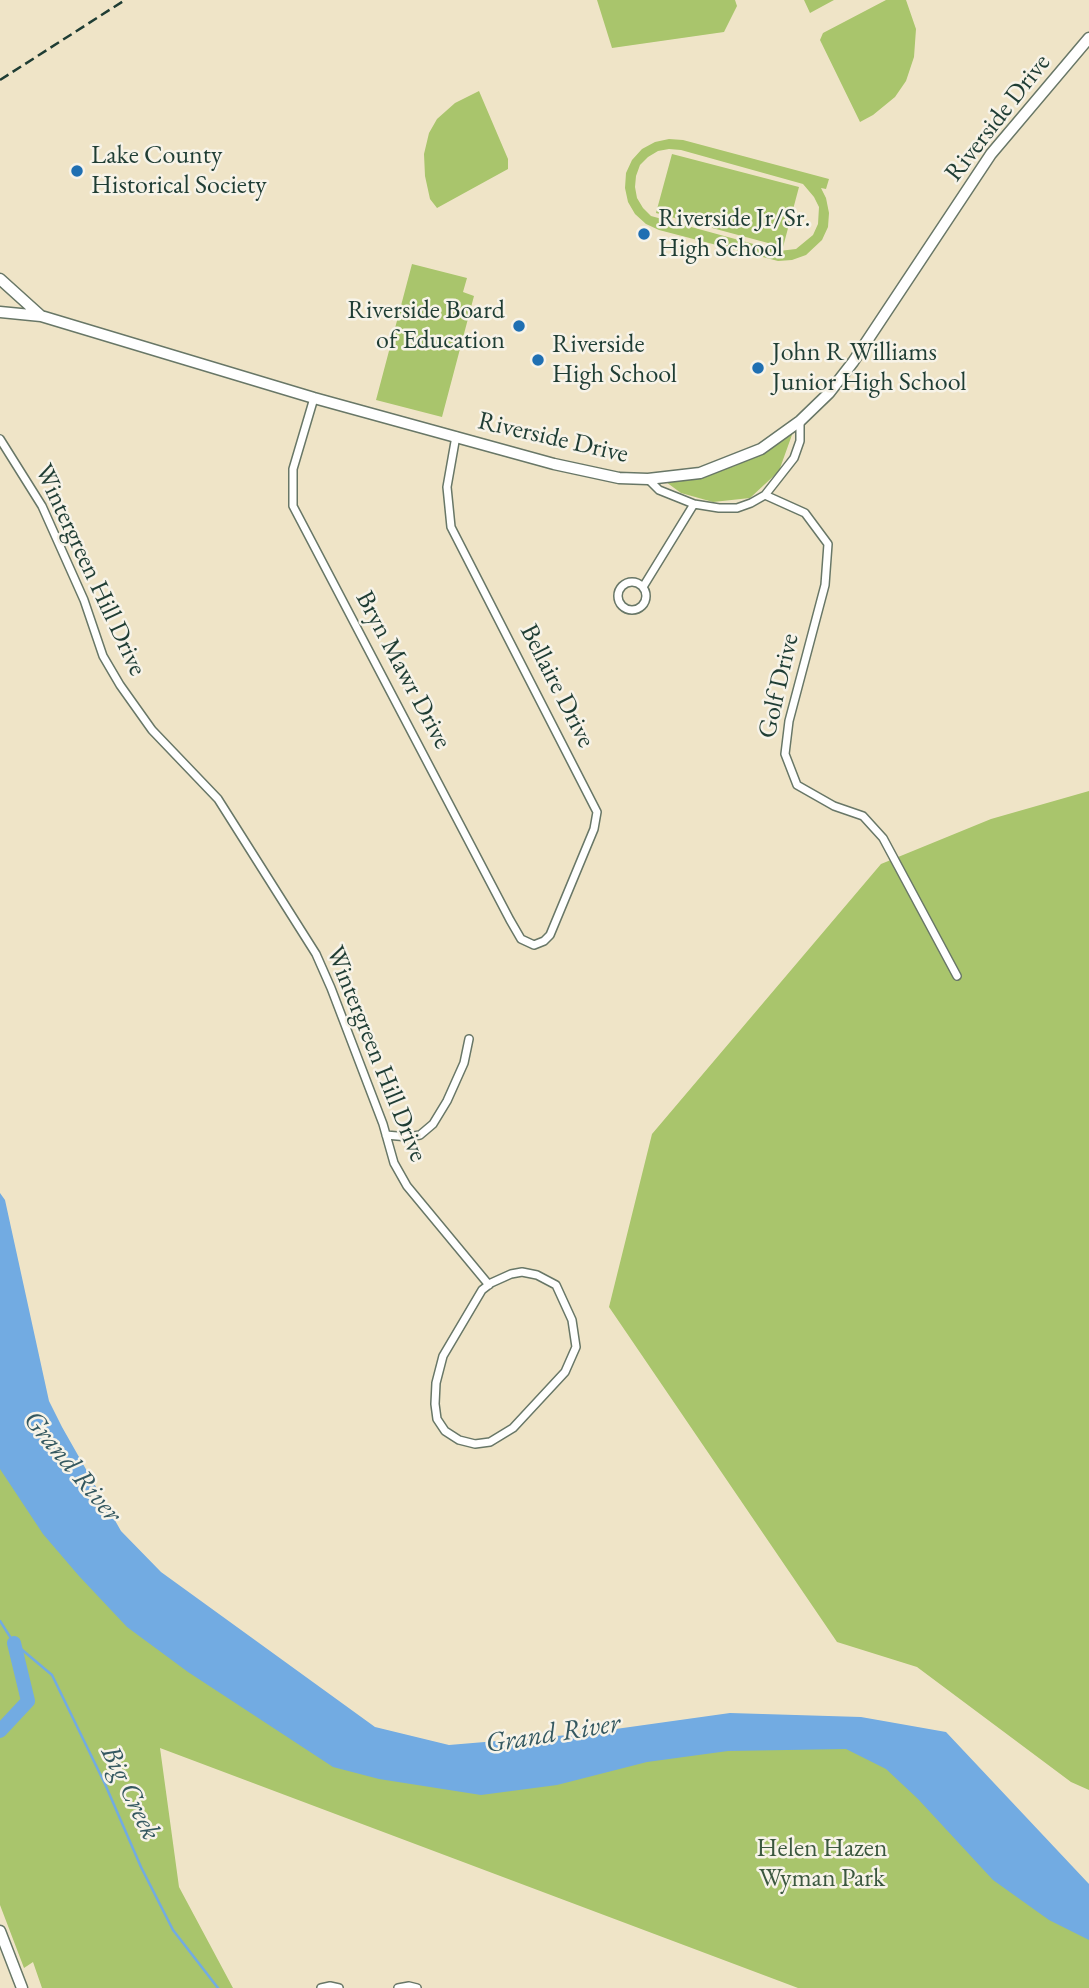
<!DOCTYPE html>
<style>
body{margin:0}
canvas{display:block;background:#efe4c7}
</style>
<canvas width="1089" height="1988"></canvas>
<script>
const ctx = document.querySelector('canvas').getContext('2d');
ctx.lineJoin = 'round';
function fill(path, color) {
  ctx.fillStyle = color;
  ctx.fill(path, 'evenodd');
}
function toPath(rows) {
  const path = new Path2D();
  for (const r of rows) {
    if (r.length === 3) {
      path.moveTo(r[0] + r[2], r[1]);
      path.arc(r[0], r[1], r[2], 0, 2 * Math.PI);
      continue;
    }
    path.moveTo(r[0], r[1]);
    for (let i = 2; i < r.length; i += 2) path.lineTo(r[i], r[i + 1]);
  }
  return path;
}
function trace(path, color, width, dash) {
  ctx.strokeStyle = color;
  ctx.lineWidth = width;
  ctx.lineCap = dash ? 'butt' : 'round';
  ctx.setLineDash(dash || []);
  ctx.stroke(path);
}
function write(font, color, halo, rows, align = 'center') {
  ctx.font = font + ' "EB Garamond",serif';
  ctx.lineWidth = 5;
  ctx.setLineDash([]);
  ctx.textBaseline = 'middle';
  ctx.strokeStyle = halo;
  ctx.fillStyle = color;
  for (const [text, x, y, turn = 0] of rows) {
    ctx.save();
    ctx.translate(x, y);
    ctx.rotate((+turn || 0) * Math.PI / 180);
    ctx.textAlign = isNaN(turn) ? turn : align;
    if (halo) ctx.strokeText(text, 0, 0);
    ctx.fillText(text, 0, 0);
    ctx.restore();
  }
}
const green = toPath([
 [597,0,735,0,737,6,724,32,612,48],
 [804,0,834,0,810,13],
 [886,0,906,0,916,29,914,57,906,81,895,97,873,115,860,122,820,40,823,33],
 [479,91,508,159,508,169,437,208,430,199,425,176,424,154,429,133,437,119,455,103],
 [669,139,683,140,829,179,826,189,821,188,826,198,829,213,828,227,822,240,806,255,792,260,778,261,659,230,646,224,635,214,628,202,625,188,626,173,632,160,642,149,655,142],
 [669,149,681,150,803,184,814,197,819,207,818,224,813,235,796,249,779,251,651,216,643,208,637,198,635,187,636,176,640,165,648,157,658,151],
 [672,154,799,187,783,247,656,213],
 [412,264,467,278,463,292,474,296,442,417,376,400],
 [793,432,779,471,750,498,713,502,681,493,666,482,735,466],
 [1089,791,1089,1790,1071,1782,917,1667,837,1642,609,1307,652,1134,881,864,991,819],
 [0,1381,77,1500,355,1743,544,1758,862,1745,1089,1917,1089,1988,798,1988,160,1748,179,1887,233,1988,42,1988,33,1962,24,1968,0,1905]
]);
const water = toPath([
 [0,1193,5,1200,49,1401,62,1427,121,1531,161,1572,375,1727,449,1745,580,1734,730,1713,861,1717,946,1732,1089,1884,1089,1940,1049,1920,993,1880,918,1799,886,1769,846,1749,728,1751,647,1762,557,1785,481,1795,379,1779,333,1767,188,1672,127,1627,79,1576,43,1534,0,1469]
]);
const stream = toPath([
 [0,1621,14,1643,52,1675,105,1784,141,1867,173,1930,218,1988]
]);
const river = toPath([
 [0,1731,28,1701,14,1643]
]);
const street = toPath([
 [314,398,293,469,293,506,510,920,521,939,534,945,544,941,550,935,594,829,597,812,451,527,447,487,456,436],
 [0,439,42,506,84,600,103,656,120,685,152,730,218,799,316,954,331,988,383,1124,394,1163,407,1186,489,1285],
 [648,479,659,490,694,504,719,508,737,508,751,503,765,495,794,458,800,441,800,421],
 [765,495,805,513,828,544,825,585,789,721,785,754,797,785,834,806,863,816,883,838,957,976],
 [632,596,14],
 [643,587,694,504],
 [386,1135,408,1137,420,1135,433,1124,447,1101,464,1063,469,1039],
 [522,1272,537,1275,556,1285,572,1320,576,1347,565,1372,513,1428,490,1442,475,1444,459,1440,445,1431,437,1419,435,1404,436,1383,443,1356,482,1290,491,1283,511,1274,522,1272],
 [321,1988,330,1986,339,1988],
 [398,1988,409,1986,417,1988]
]);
const secondary = toPath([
 [0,279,41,316,314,398,554,464,619,478,648,479,700,473,761,449,800,421,829,393,853,362,991,154,1089,38],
 [0,312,41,316],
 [0,1931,22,1988]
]);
const rail = toPath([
 [0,80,125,0]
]);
const markers = [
 [77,171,7,"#1f6fb2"],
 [644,234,7,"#1f6fb2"],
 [519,326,7,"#1f6fb2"],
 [538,360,7,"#1f6fb2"],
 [758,368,7,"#1f6fb2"]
];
const streetNames = [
 ["Riverside Drive",998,118,-52],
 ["Riverside Drive",553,438,13],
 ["Wintergreen Hill Drive",90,570,65],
 ["Bryn Mawr Drive",403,670,62],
 ["Bellaire Drive",557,686,63],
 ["Golf Drive",779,686,-77],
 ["Wintergreen Hill Drive",376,1054,68]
];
const poiNames = [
 ["Lake County",91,156],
 ["Historical Society",91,186],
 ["Riverside Jr/Sr.",658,219],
 ["High School",658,249],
 ["Riverside Board",505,311,"right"],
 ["of Education",505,341,"right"],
 ["Riverside",552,345],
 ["High School",552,375],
 ["John R Williams",772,353],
 ["Junior High School",772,383]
];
const parkNames = [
 ["Helen Hazen",822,1849],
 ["Wyman Park",822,1879]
];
const waterNames = [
 ["Grand River",72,1467,50],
 ["Grand River",553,1734,-9],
 ["Big Creek",130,1793,64]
];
fill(green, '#a9c56c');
fill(water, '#72abe2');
trace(stream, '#72abe2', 2.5);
trace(river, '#72abe2', 14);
trace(street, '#687767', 10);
trace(secondary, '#687767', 13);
trace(street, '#fff', 7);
trace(secondary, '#fff', 10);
trace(rail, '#1f3d34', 2.5, [10, 5]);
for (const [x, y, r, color] of markers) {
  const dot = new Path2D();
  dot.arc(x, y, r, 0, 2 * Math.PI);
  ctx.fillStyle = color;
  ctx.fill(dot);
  trace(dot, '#f7f3e8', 2.5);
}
write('26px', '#1f3d34', '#f7f3e8', streetNames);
write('26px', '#1f3d34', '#f7f3e8', poiNames, 'left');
write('26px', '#3b583f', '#f7f3e8', parkNames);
write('italic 28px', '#345860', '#f7f3e8', waterNames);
</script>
